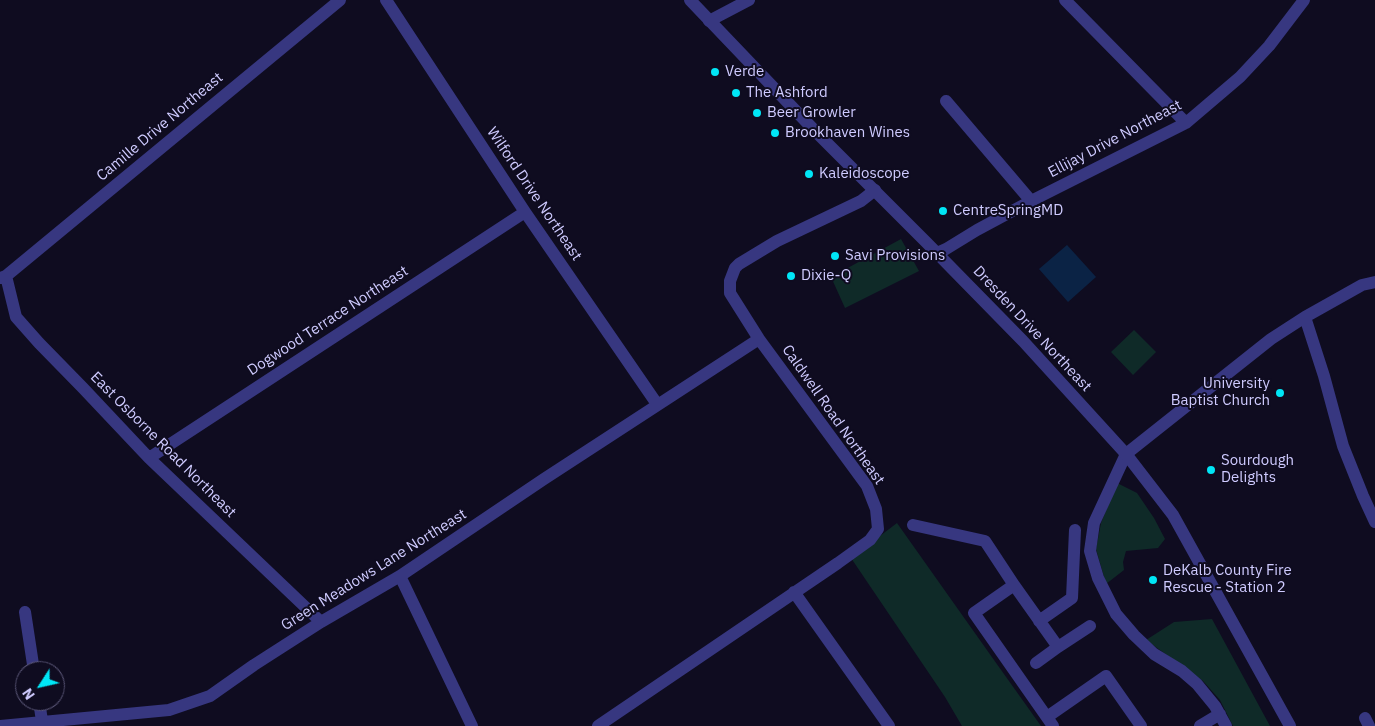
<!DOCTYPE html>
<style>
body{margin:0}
#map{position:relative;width:1375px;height:726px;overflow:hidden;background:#0f0c20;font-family:"IBM Plex Sans",sans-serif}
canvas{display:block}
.north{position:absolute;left:15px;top:661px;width:50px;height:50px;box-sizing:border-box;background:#0f0c20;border:1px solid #5c5879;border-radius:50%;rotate:235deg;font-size:14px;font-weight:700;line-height:20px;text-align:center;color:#cfcbff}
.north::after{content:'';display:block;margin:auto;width:18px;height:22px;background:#00e6f6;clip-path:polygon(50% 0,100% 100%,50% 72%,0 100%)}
</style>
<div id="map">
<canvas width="1375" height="726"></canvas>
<div class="north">N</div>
</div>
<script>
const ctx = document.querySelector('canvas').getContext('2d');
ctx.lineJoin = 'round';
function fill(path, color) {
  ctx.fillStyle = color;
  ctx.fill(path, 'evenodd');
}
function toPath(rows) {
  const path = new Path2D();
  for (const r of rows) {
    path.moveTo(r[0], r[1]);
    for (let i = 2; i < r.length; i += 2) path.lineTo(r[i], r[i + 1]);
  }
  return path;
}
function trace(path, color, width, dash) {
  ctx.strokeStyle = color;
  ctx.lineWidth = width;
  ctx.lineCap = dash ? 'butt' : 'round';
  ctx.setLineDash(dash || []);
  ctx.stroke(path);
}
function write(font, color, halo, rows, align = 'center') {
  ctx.font = font + ' "IBM Plex Sans",sans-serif';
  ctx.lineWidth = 4;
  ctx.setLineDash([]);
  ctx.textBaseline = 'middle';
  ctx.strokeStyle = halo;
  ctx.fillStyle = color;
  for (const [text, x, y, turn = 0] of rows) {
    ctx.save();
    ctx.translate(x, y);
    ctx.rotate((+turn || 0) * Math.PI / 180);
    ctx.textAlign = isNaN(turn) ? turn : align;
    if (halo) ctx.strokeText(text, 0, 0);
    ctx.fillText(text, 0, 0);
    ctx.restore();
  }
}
const green = toPath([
 [901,239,919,271,845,308,831,277],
 [1134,330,1156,352,1133,375,1111,352],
 [1117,483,1137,493,1154,518,1165,539,1158,548,1126,551,1123,562,1124,570,1106,584,1096,549,1101,523],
 [897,523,994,660,1041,726,962,726,945,697,851,558],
 [1212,619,1270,726,1233,726,1220,700,1203,681,1146,640,1174,622]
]);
const water = toPath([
 [1067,245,1096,277,1068,302,1039,269]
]);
const minor = toPath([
 [386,0,525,212,657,404],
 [1065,0,1186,123],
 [709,21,749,0],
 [946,101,1031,201],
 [937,253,946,249,977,230,1031,201,1186,123,1240,77,1269,46,1304,0],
 [6,276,16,317,39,343,83,388,149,458,321,622],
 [0,278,6,276,340,0],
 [1305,317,1324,376,1343,446,1363,496,1375,522],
 [149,458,525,212],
 [913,525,985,541,1014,585,1058,647,1036,663],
 [400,576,472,726],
 [1014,585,974,613,1053,726],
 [794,592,889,726],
 [25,612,34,671],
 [1039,621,1072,598,1075,530],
 [1058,647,1090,626],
 [39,701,42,721],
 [1047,717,1106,676,1141,726],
 [1365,718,1369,726],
 [0,726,169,710,210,696,254,665,321,622,400,576,544,479,759,339],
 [598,726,838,563,870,540,878,529,876,509,867,486,759,339,730,293,730,281,735,268,739,264,777,241,861,201,875,190],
 [1200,726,1220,714],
 [1226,726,1215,706,1197,684,1182,671,1154,654,1134,635,1116,614,1098,578,1090,551,1094,523,1126,454,1271,339,1305,317,1362,285,1375,282]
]);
const tertiary = toPath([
 [690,0,816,132,927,243,1023,341,1126,454,1173,515,1290,726]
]);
const markers = [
 [715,72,5,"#00e6f6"],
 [736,93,5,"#00e6f6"],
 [757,113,5,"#00e6f6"],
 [775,133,5,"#00e6f6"],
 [809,174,5,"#00e6f6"],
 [943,211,5,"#00e6f6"],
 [835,256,5,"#00e6f6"],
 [791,276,5,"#00e6f6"],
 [1280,393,5,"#00e6f6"],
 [1211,470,5,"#00e6f6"],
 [1153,580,5,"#00e6f6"]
];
const poiNames = [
 ["Verde",725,72],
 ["The Ashford",746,93],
 ["Beer Growler",767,113],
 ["Brookhaven Wines",785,133],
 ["Kaleidoscope",819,174],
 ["CentreSpringMD",953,211],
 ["Savi Provisions",845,256],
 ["Dixie-Q",801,276],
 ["University",1270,384,"right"],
 ["Baptist Church",1270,401,"right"],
 ["Sourdough",1221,461],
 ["Delights",1221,478],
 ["DeKalb County Fire",1163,571],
 ["Rescue - Station 2",1163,588]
];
const streetNames = [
 ["Camille Drive Northeast",160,127,-40],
 ["Ellijay Drive Northeast",1115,139,-28],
 ["Wilford Drive Northeast",534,194,56],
 ["Dogwood Terrace Northeast",328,321,-33],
 ["Dresden Drive Northeast",1032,329,47],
 ["Caldwell Road Northeast",833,415,55],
 ["East Osborne Road Northeast",163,445,45],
 ["Green Meadows Lane Northeast",374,570,-32]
];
fill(green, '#0f2a28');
fill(water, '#0b2345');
trace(minor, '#373780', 12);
trace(tertiary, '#373780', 12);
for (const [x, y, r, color] of markers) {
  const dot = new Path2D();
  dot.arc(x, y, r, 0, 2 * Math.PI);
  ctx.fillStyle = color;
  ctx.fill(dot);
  trace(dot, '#0f0c20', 2);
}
write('15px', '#cfcbff', '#0f0c20', poiNames, 'left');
write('15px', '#cfcbff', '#0f0c20', streetNames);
</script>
